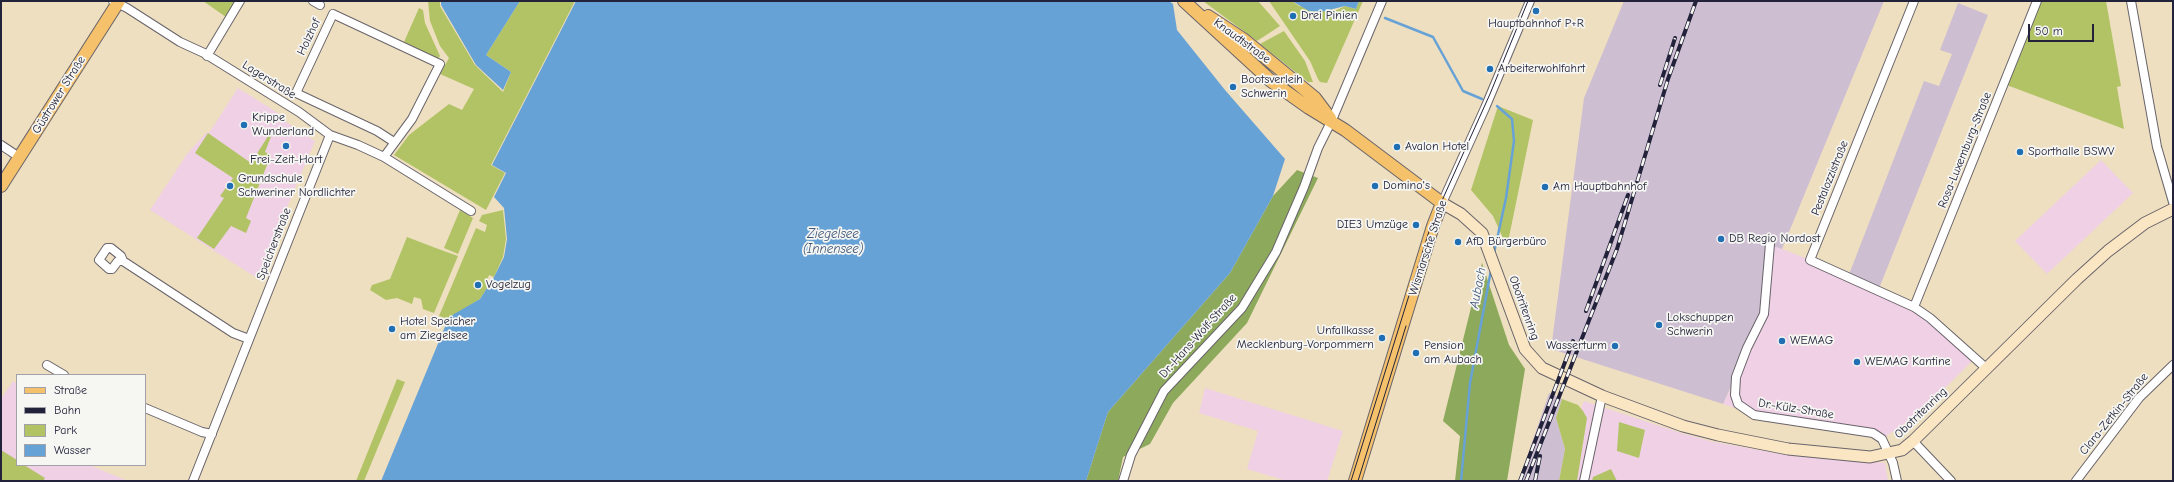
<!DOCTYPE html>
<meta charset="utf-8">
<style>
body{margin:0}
#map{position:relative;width:2174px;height:482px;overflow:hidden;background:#eedfc0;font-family:"Comic Neue",sans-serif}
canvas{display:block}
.frame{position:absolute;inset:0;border:2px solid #22223b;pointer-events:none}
.legend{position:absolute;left:16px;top:374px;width:130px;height:92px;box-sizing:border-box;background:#f6f6f2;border:1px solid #a1a1a9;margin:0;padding:5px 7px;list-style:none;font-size:12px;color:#22223b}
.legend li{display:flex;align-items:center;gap:8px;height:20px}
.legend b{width:20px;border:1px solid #a1a1a9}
.scale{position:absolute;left:2028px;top:24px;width:66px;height:18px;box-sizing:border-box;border:2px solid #22223b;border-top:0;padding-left:5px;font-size:12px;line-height:14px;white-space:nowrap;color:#22223b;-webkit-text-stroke:3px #f6f6f2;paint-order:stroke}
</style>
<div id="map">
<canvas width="2174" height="482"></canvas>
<div class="frame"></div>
<ul class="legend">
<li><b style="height:5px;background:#f5c16b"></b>Straße</li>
<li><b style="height:5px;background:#22223b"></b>Bahn</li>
<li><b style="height:11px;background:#b2c366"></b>Park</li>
<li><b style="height:11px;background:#67a2d7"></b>Wasser</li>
</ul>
<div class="scale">50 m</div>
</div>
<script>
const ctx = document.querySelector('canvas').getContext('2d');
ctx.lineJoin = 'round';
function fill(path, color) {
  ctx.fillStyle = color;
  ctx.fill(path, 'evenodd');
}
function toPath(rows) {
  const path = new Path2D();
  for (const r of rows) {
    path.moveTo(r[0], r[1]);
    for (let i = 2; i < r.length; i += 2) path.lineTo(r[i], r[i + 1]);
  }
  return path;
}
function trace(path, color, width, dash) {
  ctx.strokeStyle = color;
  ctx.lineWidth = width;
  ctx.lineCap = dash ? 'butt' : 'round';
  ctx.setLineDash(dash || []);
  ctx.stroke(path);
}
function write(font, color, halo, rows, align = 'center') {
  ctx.font = font + ' "Comic Neue",sans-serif';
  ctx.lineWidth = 3.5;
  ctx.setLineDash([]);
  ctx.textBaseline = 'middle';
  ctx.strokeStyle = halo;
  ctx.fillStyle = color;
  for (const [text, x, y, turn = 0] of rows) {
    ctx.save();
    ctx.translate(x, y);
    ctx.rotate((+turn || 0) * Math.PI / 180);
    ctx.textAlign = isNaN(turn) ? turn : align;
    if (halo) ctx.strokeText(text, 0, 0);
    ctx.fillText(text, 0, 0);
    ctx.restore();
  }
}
const built = toPath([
 [238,88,281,115,280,118,315,141,257,278,150,210,187,154,207,132,209,133],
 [2101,160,2133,193,2047,274,2015,241],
 [1770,244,1810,260,1914,307,1975,358,1920,413,1882,439,1873,433,1754,415,1723,404,1736,377],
 [13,381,17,384,17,465,89,465,128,481,1,481,1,399],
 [1205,388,1343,431,1327,481,1287,481,1247,469,1258,431,1199,413],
 [1584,401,1681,433,1714,442,1793,456,1885,463,1888,481,1559,481,1565,449]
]);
const industrial = toPath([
 [1624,1,1884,1,1782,249,1770,245,1764,314,1723,404,1551,349,1584,98],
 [1958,3,1988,15,1878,291,1848,277,1924,81,1939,86,1952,54,1940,50],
 [1549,393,1562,399,1556,418,1565,449,1559,481,1519,481]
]);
const green = toPath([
 [203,1,235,1,226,17],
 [428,1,440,1,440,6,475,65,503,92,511,72,486,55,520,1,575,1,491,165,505,173,486,210,394,155,409,135,449,104,462,110,474,89,440,74,449,58,440,46,430,21],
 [1203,1,1258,1,1280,26,1257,41],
 [1269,1,1292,1,1299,6,1337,10,1345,6,1356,9,1359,1,1363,1,1327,83,1320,82,1318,79,1310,61],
 [2037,1,2106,1,2121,86,2117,87,2124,129,2004,84],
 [419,8,423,10,425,23,440,56,438,59,404,42],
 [1284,31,1305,61,1313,82,1308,82,1260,44],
 [1498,106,1533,120,1507,247,1493,216,1471,190],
 [208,133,251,163,270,133,272,134,265,152,271,155,246,218,251,221,246,233,231,226,214,249,197,238,224,198,220,196,233,178,195,153],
 [460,210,473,218,458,254,444,248],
 [503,210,506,239,503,257,494,277,489,275,487,280,491,282,480,299,448,319,439,316,476,228,485,232,487,225,479,221,482,215],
 [407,237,441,250,440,253,441,250,458,256,434,313,423,309,421,299,414,297,412,304,397,298,386,300,370,290,372,285,390,279],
 [397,379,405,382,364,481,356,481],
 [1562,399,1578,405,1583,411,1587,418,1577,481,1559,481,1565,449,1556,418],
 [1619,422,1645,430,1639,458,1617,451],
 [1,450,17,460,17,465,24,465,45,478,43,481,1,481],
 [1611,469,1617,481,1592,481,1593,477]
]);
const forest = toPath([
 [1297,170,1318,178,1247,323,1173,403,1150,444,1123,457,1118,481,1086,481,1108,412,1230,273,1273,196],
 [1482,263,1509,345,1525,369,1507,481,1455,481,1460,436,1443,421]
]);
const water = toPath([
 [441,1,520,1,486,55,511,72,503,90,476,65,441,5],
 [576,1,1169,1,1173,4,1177,30,1225,90,1285,159,1273,196,1230,273,1108,412,1086,481,381,481,449,317,480,299,494,277,504,257,507,239,504,208,494,197,506,173,492,165],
 [1292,1,1359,1,1356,9,1345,6,1321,12,1309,11]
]);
const stream = toPath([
 [1385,18,1433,37,1463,91,1482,99],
 [1494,253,1506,198,1514,141,1512,119,1497,106],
 [1461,481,1470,383,1491,270]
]);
const street = toPath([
 [113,1,127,8,180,42,204,53,299,112,330,135,358,145,384,157,471,211],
 [313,1,320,5],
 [1914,1,1810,260,1914,307,1930,318,1986,368],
 [2131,1,2157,147,2173,202],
 [207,56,240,1],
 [1,145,19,157],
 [384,157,412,119,440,64,333,14,296,93,377,131,394,142],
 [1442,203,1485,108,1530,1],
 [1770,244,1764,314,1747,348,1736,377,1735,395,1738,404,1754,415,1873,433,1882,439,1893,463,1897,481],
 [123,261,118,261,112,269,109,269,99,260,107,248,111,248,121,256,123,261,233,333,249,339],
 [1914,307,2037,1],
 [47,365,64,375],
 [145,408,202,432,212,434],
 [1913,441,1951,481],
 [193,481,330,135],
 [1123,481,1131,455,1164,391,1242,308,1276,252,1304,187,1318,148,1332,120,1382,1],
 [1584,481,1602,396],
 [2076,481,2139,398,2173,365]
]);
const secondary = toPath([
 [1442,203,1461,214,1482,233,1525,349,1542,368,1602,396,1683,426,1718,435,1788,449,1870,457,1902,450,1913,441,2077,279,2108,251,2145,223,2173,209]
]);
const primary = toPath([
 [1184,1,1271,81,1309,108,1345,130,1442,203,1433,226,1355,481],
 [1208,16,1243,39,1315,98,1330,118],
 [1,186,119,1]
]);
const tram = toPath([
 [1351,481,1431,225,1490,94,1528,1],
 [1358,481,1406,326]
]);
const rail = toPath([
 [1660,85,1675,38],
 [1586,311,1628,195],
 [1520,481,1573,341],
 [1526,481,1617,249,1668,79,1696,1],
 [1535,481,1540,456]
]);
const markers = [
 [1536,11,4,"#1f6fb2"],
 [1293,16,4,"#1f6fb2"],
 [1490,69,4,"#1f6fb2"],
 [1233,87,4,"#1f6fb2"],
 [244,125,4,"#1f6fb2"],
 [286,146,4,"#1f6fb2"],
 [1397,147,4,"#1f6fb2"],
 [2020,152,4,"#1f6fb2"],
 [230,186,4,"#1f6fb2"],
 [1375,186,4,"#1f6fb2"],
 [1545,187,4,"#1f6fb2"],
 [1416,225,4,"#1f6fb2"],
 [1721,239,4,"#1f6fb2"],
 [1458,242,4,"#1f6fb2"],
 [478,285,4,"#1f6fb2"],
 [1659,325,4,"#1f6fb2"],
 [392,329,4,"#1f6fb2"],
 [1382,338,4,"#1f6fb2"],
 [1782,341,4,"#1f6fb2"],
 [1615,346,4,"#1f6fb2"],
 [1416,353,4,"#1f6fb2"],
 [1857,362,4,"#1f6fb2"]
];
const poiNames = [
 ["Drei Pinien",1301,16],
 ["Hauptbahnhof P+R",1536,24,"center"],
 ["Arbeiterwohlfahrt",1498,69],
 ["Bootsverleih",1241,80],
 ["Schwerin",1241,94],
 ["Krippe",252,118],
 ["Wunderland",252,132],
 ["Avalon Hotel",1405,147],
 ["Sporthalle BSWV",2028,152],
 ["Frei-Zeit-Hort",286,160,"center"],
 ["Grundschule",238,179],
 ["Schweriner Nordlichter",238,193],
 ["Domino's",1383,186],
 ["Am Hauptbahnhof",1553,187],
 ["DIE3 Umzüge",1408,225,"right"],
 ["DB Regio Nordost",1729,239],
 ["AfD Bürgerbüro",1466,242],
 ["Vogelzug",486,285],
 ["Lokschuppen",1667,318],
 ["Schwerin",1667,332],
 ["Hotel Speicher",400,322],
 ["am Ziegelsee",400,336],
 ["Unfallkasse",1374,331,"right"],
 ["Mecklenburg-Vorpommern",1374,345,"right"],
 ["WEMAG",1790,341],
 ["Pension",1424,346],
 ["am Aubach",1424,360],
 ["Wasserturm",1607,346,"right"],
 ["WEMAG Kantine",1865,362]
];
const streetNames = [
 ["Holzhof",309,37,-65],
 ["Knaudtstraße",1242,41,36],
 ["Lagerstraße",269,80,32],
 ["Güstrower Straße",59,95,-58],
 ["Rosa-Luxemburg-Straße",1965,150,-68],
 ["Pestalozzistraße",1830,178,-68],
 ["Speicherstraße",274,244,-69],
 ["Wismarsche Straße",1428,248,-72],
 ["Obotritenring",1524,308,70],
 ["Dr.-Hans-Wolf-Straße",1198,336,-48],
 ["Dr.-Külz-Straße",1796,409,9],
 ["Obotritenring",1921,413,-44],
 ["Clara-Zetkin-Straße",2114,414,-51]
];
const waterNames = [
 ["Ziegelsee",833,234],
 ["(Innensee)",833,249],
 ["Aubach",1478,288,-79]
];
fill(built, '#f0d0e5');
fill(industrial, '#cebed2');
fill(green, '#b2c366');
fill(forest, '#8da95b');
fill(water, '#67a2d7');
trace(stream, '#67a2d7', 2.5);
trace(street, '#69646a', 10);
trace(secondary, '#69646a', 13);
trace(primary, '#69646a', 14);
trace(street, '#fff', 8);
trace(secondary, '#fbe6c4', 11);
trace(primary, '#f5c16b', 12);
trace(tram, '#22223b', 1);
trace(rail, '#22223b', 4);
trace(rail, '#f6f6f2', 2.5, [8]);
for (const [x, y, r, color] of markers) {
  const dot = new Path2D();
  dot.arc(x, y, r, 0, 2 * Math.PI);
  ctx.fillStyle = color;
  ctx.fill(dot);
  trace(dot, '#f6f6f2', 1.5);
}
write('12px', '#22223b', '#f6f6f2', poiNames, 'left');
write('12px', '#22223b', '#f6f6f2', streetNames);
write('italic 13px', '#3e5579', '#f6f6f2', waterNames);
</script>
